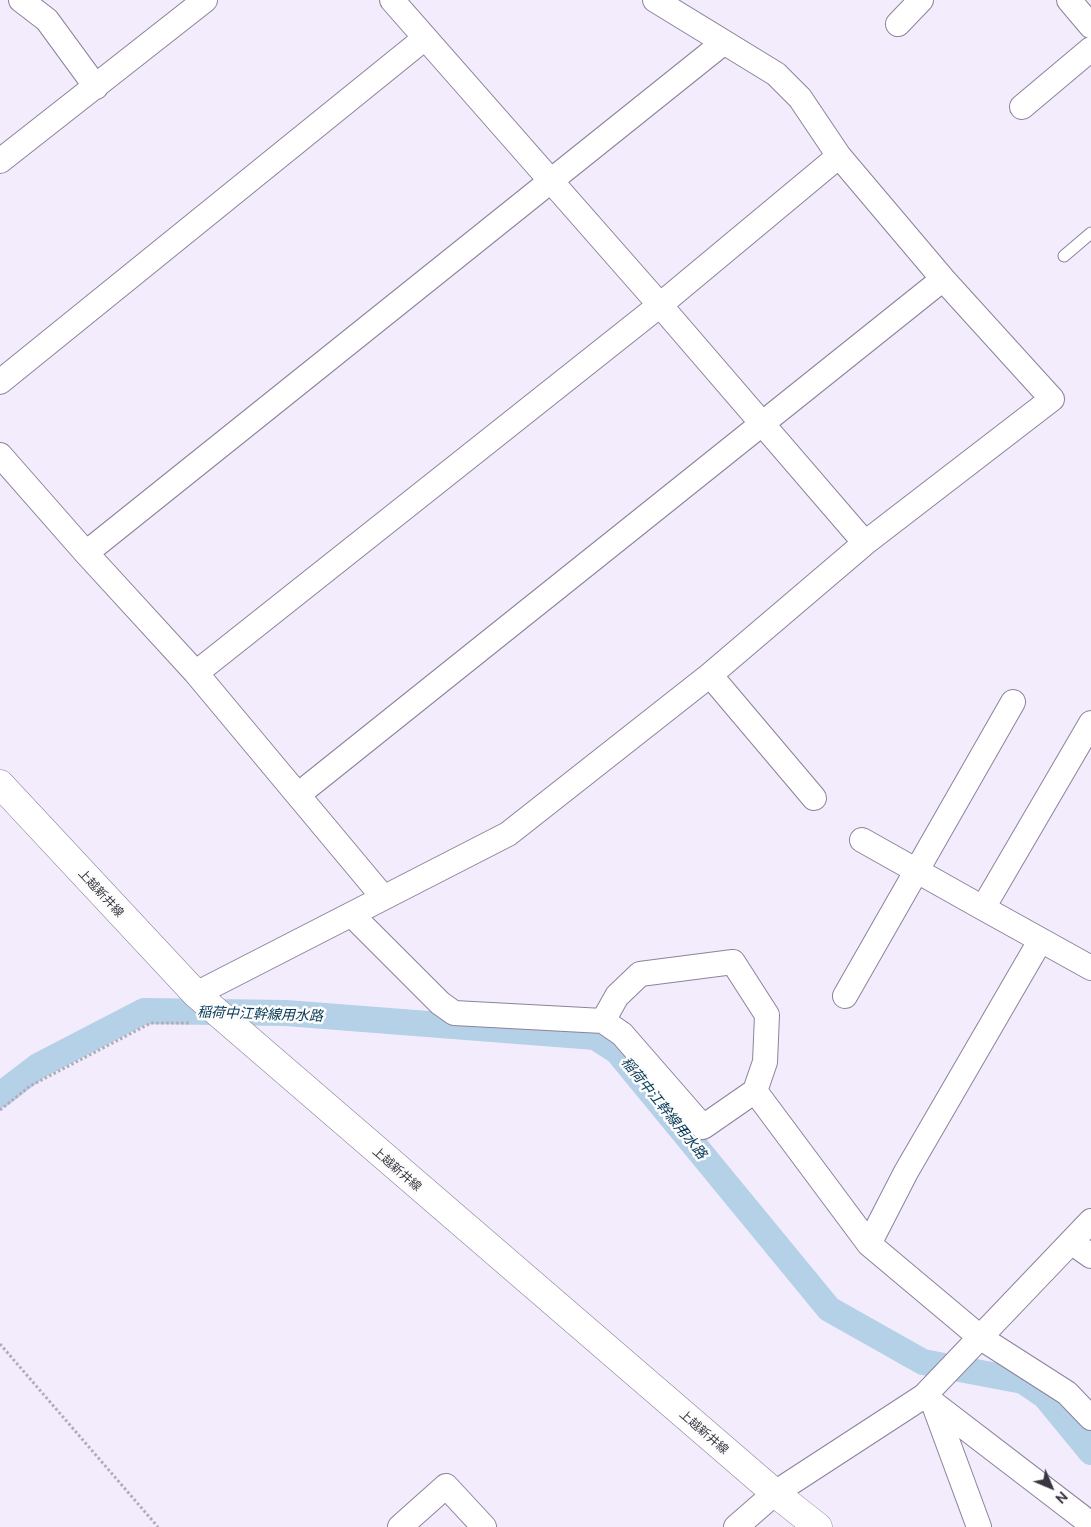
<!DOCTYPE html>
<meta charset="utf-8">
<style>
body{margin:0}
#map{position:relative;width:1091px;height:1527px;overflow:hidden;background:#f2ecfc;font-family:Ubuntu,sans-serif}
canvas{display:block}
.north{position:absolute;left:1026px;top:1462px;width:50px;height:50px;-webkit-text-stroke:4px #fcfcfc;paint-order:stroke;rotate:135deg;font-size:14px;font-weight:700;line-height:20px;text-align:center;color:#3b3641}
.north::after{content:'';display:block;margin:auto;width:18px;height:22px;background:#3b3641;clip-path:polygon(50% 0,100% 100%,50% 72%,0 100%)}
</style>
<div id="map">
<canvas width="1091" height="1527"></canvas>
<div class="north">N</div>
</div>
<script>
const ctx = document.querySelector('canvas').getContext('2d');
ctx.lineJoin = 'round';
function toPath(rows) {
  const path = new Path2D();
  for (const r of rows) {
    path.moveTo(r[0], r[1]);
    for (let i = 2; i < r.length; i += 2) path.lineTo(r[i], r[i + 1]);
  }
  return path;
}
function trace(path, color, width, dash) {
  ctx.strokeStyle = color;
  ctx.lineWidth = width;
  ctx.lineCap = dash ? 'butt' : 'round';
  ctx.setLineDash(dash || []);
  ctx.stroke(path);
}
function write(font, color, halo, rows, align = 'center') {
  ctx.font = font + ' Ubuntu,"Noto Sans JP",sans-serif';
  ctx.lineWidth = 5;
  ctx.setLineDash([]);
  ctx.textBaseline = 'middle';
  ctx.strokeStyle = halo;
  ctx.fillStyle = color;
  for (const [text, x, y, turn = 0] of rows) {
    ctx.save();
    ctx.translate(x, y);
    ctx.rotate((+turn || 0) * Math.PI / 180);
    ctx.textAlign = isNaN(turn) ? turn : align;
    if (halo) ctx.strokeText(text, 0, 0);
    ctx.fillText(text, 0, 0);
    ctx.restore();
  }
}
const canal = toPath([
 [0,1095,38,1066,144,1011,286,1013,595,1037,617,1051,829,1309,923,1362,1023,1381,1045,1396,1091,1452]
]);
const path = toPath([
 [0,1110,30,1086,151,1023,189,1023],
 [0,1344,158,1527]
]);
const service = toPath([
 [1064,256,1091,233]
]);
const minor = toPath([
 [21,0,47,20,96,87],
 [392,0,660,305,865,543],
 [1069,0,1091,26],
 [898,24,921,0],
 [1022,107,1091,49],
 [0,161,205,0],
 [0,382,425,38],
 [0,455,86,553,196,673,383,897],
 [86,553,723,43],
 [196,673,660,305,839,156],
 [710,675,814,798],
 [1091,723,983,908,1091,968],
 [299,794,943,279],
 [862,840,983,908],
 [353,916,440,1003,454,1013,603,1021],
 [1040,941,906,1172,869,1244,981,1338,1067,1393,1091,1418],
 [196,994,508,834,710,675,865,543,1052,399,943,279,839,156,800,98,776,74,655,0],
 [845,996,1013,702],
 [755,1091,703,1127,622,1034,603,1021,617,996,640,974,733,962,767,1015,765,1062,755,1091,869,1244],
 [1071,1242,1091,1256],
 [924,1396,1091,1524],
 [934,1405,979,1527],
 [400,1527,446,1486,484,1527],
 [736,1527,775,1493,924,1396,1091,1221]
]);
const primary = toPath([
 [0,784,196,994,775,1493,818,1527]
]);
const streetNames = [
 ["上越新井線",101,893,47],
 ["上越新井線",397,1169,41],
 ["上越新井線",704,1432,41]
];
const waterNames = [
 ["稲荷中江幹線用水路",260,1014,2],
 ["稲荷中江幹線用水路",664,1108,51]
];
trace(canal, '#b5d1e7', 26);
trace(service, '#8d829b', 13);
trace(minor, '#8d829b', 26);
trace(primary, '#8d829b', 29);
trace(path, '#b1abb9', 3, [2.5, 2.5]);
trace(service, '#fff', 11);
trace(minor, '#fff', 24);
trace(primary, '#fff', 28);
write('12px', '#3b3641', '#fcfcfc', streetNames);
write('italic 14px', '#043755', '#fcfcfc', waterNames);
</script>
